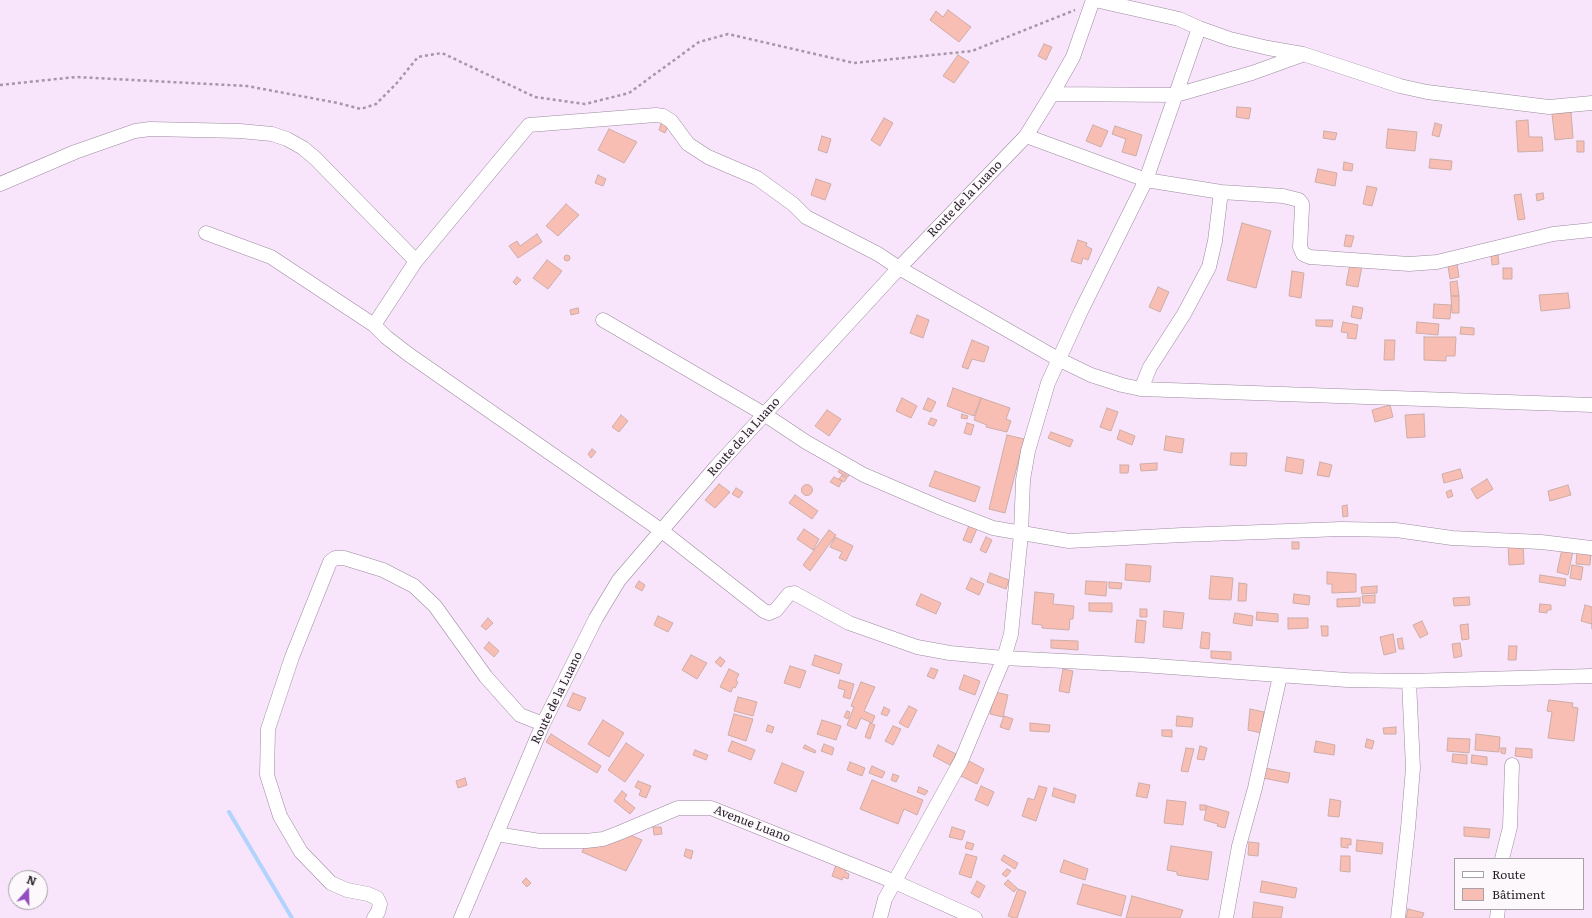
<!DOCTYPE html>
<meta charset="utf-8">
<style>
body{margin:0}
#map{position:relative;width:1592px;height:918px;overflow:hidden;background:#f8e4fb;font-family:Literata,serif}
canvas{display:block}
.legend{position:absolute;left:1454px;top:858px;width:130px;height:52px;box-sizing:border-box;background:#fcf8fc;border:1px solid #a6a1a7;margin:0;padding:5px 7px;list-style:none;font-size:12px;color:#261f27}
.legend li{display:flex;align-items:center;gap:8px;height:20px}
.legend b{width:20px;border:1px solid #a6a1a7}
.north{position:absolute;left:8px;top:870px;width:40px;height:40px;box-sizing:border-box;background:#fcf8fc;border:1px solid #a6a1a7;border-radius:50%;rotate:20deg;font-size:11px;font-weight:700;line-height:16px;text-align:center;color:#261f27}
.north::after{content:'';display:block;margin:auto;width:14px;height:18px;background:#924dc0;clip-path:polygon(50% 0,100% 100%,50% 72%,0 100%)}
</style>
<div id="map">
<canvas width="1592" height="918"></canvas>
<ul class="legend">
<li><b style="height:5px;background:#fff"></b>Route</li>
<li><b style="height:11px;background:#f9beb3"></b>Bâtiment</li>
</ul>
<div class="north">N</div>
</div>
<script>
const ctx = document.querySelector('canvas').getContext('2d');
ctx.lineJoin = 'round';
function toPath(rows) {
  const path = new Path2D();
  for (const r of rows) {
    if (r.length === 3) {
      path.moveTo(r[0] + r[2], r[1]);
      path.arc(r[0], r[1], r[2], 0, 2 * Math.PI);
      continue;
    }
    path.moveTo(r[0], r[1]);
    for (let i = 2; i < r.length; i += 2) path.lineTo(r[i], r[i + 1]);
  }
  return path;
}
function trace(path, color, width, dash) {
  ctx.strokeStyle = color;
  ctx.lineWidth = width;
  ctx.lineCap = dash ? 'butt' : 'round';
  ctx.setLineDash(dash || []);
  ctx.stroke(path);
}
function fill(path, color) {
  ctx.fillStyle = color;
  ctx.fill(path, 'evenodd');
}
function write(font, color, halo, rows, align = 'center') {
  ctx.font = font + ' Literata,serif';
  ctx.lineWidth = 3;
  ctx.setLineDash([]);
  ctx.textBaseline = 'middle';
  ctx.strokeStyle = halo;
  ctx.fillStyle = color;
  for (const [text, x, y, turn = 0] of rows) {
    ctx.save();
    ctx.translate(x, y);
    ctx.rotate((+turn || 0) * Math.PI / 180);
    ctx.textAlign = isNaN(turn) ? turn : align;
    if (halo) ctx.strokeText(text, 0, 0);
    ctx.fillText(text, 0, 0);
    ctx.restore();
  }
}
const stream = toPath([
 [229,812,292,918]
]);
const building = toPath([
 [948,10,971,27,959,42,930,20,936,11,943,17,948,10],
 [1044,44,1052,47,1046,60,1038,56,1044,44],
 [958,55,969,62,954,83,943,76,958,55],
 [1237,107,1251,108,1249,119,1236,117,1237,107],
 [1571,112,1573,138,1555,140,1552,114,1571,112],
 [663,118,670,121,665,133,659,130,663,118],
 [884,118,893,123,880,146,871,140,884,118],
 [1528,120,1529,137,1542,137,1543,151,1518,152,1516,121,1528,120],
 [1435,123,1442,125,1439,137,1432,135,1435,123],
 [1093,125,1108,131,1101,147,1086,141,1093,125],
 [1115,126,1142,135,1136,156,1122,152,1126,139,1112,134,1115,126],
 [609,129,637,142,624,163,598,150,609,129],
 [1388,129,1417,132,1415,151,1386,148,1388,129],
 [1324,131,1337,133,1335,140,1323,138,1324,131],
 [822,136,831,139,827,153,818,150,822,136],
 [1577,141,1584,141,1584,152,1577,152,1577,141],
 [1430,159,1452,161,1451,170,1429,168,1430,159],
 [1344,162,1353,164,1352,171,1343,170,1344,162],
 [1318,169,1337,173,1335,186,1315,182,1318,169],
 [598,175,606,179,603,186,595,183,598,175],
 [816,179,831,184,825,200,811,195,816,179],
 [1367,186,1377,188,1372,206,1363,204,1367,186],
 [1543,193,1544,199,1537,201,1536,194,1543,193],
 [1521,194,1525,219,1518,220,1514,195,1521,194],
 [566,204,579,215,558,236,546,226,566,204],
 [1242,223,1271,231,1256,288,1227,280,1242,223],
 [537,234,542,242,518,258,509,246,517,241,520,246,537,234],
 [1346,235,1354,236,1351,247,1344,246,1346,235],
 [1078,240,1087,243,1086,246,1092,249,1088,260,1083,258,1081,264,1071,261,1078,240],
 [567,258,3],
 [1498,255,1499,264,1492,265,1491,256,1498,255],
 [547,260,562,271,548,289,533,278,547,260],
 [1350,264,1362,266,1358,287,1346,285,1350,264],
 [1457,264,1459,277,1450,279,1448,266,1457,264],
 [1503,268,1512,268,1512,279,1503,279,1503,268],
 [1292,271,1304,273,1301,298,1289,296,1292,271],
 [517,277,521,280,516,285,513,282,517,277],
 [1457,281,1459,296,1451,296,1450,282,1457,281],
 [1158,287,1169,292,1160,312,1149,307,1158,287],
 [1568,293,1570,308,1541,311,1539,295,1568,293],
 [1451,296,1459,296,1459,313,1452,313,1451,296],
 [1434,304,1451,305,1450,319,1433,318,1434,304],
 [1353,306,1363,308,1361,319,1351,317,1353,306],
 [578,308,579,313,571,315,570,310,578,308],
 [917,315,929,320,923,338,910,333,917,315],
 [1316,320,1333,320,1332,327,1316,326,1316,320],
 [1343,322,1358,325,1356,339,1347,338,1348,333,1341,332,1343,322],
 [1417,322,1439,324,1438,335,1416,333,1417,322],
 [1461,327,1474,328,1474,335,1460,334,1461,327],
 [1424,337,1456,337,1455,356,1446,356,1446,361,1424,360,1424,337],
 [972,340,989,347,984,362,972,359,968,369,962,367,972,340],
 [1385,340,1395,340,1394,360,1384,360,1385,340],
 [953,388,981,398,974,416,947,406,953,388],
 [902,398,917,406,911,418,896,411,902,398],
 [928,398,936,402,931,412,923,409,928,398],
 [981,398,1010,408,1006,419,1011,421,1007,432,986,427,987,425,974,420,981,398],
 [1390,405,1393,417,1375,422,1372,410,1390,405],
 [1107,408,1118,412,1111,431,1100,427,1107,408],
 [827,410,841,419,829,436,815,426,827,410],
 [962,414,968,416,967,419,961,418,962,414],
 [1424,414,1425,437,1407,438,1405,415,1424,414],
 [621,415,628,421,619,432,612,427,621,415],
 [931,418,937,420,934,426,928,424,931,418],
 [967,423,974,425,971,435,964,433,967,423],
 [1120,430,1135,436,1132,445,1117,439,1120,430],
 [1051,432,1073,440,1070,447,1048,438,1051,432],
 [1007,435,1024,439,1005,513,989,509,1007,435],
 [1166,436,1184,439,1182,453,1164,450,1166,436],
 [592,449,596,452,591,458,588,454,592,449],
 [1231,453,1247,453,1246,466,1230,465,1231,453],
 [1287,457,1304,460,1302,474,1285,471,1287,457],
 [1320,462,1332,465,1329,477,1317,475,1320,462],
 [1157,463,1157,470,1141,471,1140,464,1157,463],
 [842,465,851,471,848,477,838,472,842,465],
 [1120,465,1129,465,1128,473,1120,473,1120,465],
 [1460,469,1463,478,1444,483,1442,474,1460,469],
 [935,471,980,487,975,502,929,486,935,471],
 [842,475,847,478,844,482,839,479,842,475],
 [834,477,842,481,839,487,830,482,834,477],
 [1487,479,1493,489,1477,499,1471,489,1487,479],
 [719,484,730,492,715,508,705,500,719,484],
 [807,490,5.5],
 [1568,485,1571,495,1550,501,1548,491,1568,485],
 [736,488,743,492,739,498,732,494,736,488],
 [1451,490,1453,496,1448,498,1446,492,1451,490],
 [795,495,818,511,812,519,789,503,795,495],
 [1347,505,1348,516,1343,517,1342,506,1347,505],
 [970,523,978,526,971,543,963,540,970,523],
 [804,529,819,539,813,550,797,539,804,529],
 [829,530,836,535,810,571,803,565,829,530],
 [835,537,853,546,846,561,839,558,842,552,830,547,835,537],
 [986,537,992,540,986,553,980,550,986,537],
 [1292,542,1299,542,1299,549,1292,549,1292,542],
 [1523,544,1524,564,1509,565,1508,545,1523,544],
 [1562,549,1573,551,1568,575,1557,572,1562,549],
 [1577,551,1591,551,1590,565,1576,564,1577,551],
 [1126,564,1151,566,1150,582,1125,580,1126,564],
 [1572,565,1583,567,1581,580,1570,578,1572,565],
 [1327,572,1356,574,1356,592,1332,593,1332,584,1327,584,1327,572],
 [990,573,1009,580,1006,589,987,582,990,573],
 [1540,575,1566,579,1565,586,1539,582,1540,575],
 [1211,576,1233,578,1231,600,1209,599,1211,576],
 [971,578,984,584,979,595,966,589,971,578],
 [639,581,645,585,642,591,635,587,639,581],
 [1086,581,1107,582,1106,596,1085,594,1086,581],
 [1109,582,1122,583,1121,589,1109,588,1109,582],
 [1239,583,1247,584,1246,601,1238,601,1239,583],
 [1377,586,1377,593,1362,594,1361,587,1377,586],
 [1035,592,1054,594,1053,604,1074,606,1073,619,1070,619,1069,630,1042,628,1042,625,1032,624,1035,592],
 [921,594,941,603,936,614,916,605,921,594],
 [1294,594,1310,596,1309,605,1293,603,1294,594],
 [1375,595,1375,603,1363,603,1362,596,1375,595],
 [1469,597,1470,605,1454,606,1453,598,1469,597],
 [1360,598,1360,606,1337,607,1337,599,1360,598],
 [1089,603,1112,603,1112,612,1089,611,1089,603],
 [1540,604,1551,605,1551,610,1547,610,1547,613,1539,612,1540,604],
 [1585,605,1592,607,1592,629,1592,624,1581,621,1585,605],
 [1140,609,1147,609,1147,617,1140,617,1140,609],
 [1164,611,1184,613,1182,629,1163,627,1164,611],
 [1257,612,1278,614,1278,622,1256,620,1257,612],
 [1235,613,1253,616,1252,626,1233,623,1235,613],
 [658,616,673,623,668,632,654,625,658,616],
 [488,618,493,623,486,630,481,626,488,618],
 [1288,618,1308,618,1308,628,1288,629,1288,618],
 [1137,620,1146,621,1144,643,1135,642,1137,620],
 [1422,621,1428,634,1420,638,1413,625,1422,621],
 [1468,624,1469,639,1462,640,1460,625,1468,624],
 [1321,626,1328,626,1328,636,1322,636,1321,626],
 [1202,632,1210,633,1209,649,1200,648,1202,632],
 [1393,634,1396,652,1384,655,1380,637,1393,634],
 [1402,638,1404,649,1399,649,1397,639,1402,638],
 [1051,640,1078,641,1078,650,1051,648,1051,640],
 [489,642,499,651,494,657,484,648,489,642],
 [1460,643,1462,656,1454,658,1452,644,1460,643],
 [1509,646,1517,646,1516,660,1508,660,1509,646],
 [1211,651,1231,652,1231,660,1211,658,1211,651],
 [691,655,707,663,697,679,682,670,691,655],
 [815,655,842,664,839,674,812,665,815,655],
 [720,657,725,661,721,667,715,662,720,657],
 [790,666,806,671,800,688,784,683,790,666],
 [931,668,938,670,934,679,927,676,931,668],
 [729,669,739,674,736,680,738,682,735,688,733,687,731,692,720,687,729,669],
 [1063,669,1073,671,1069,693,1059,691,1063,669],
 [964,675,980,681,975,695,959,689,964,675],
 [840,680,854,684,850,699,843,697,845,690,838,688,840,680],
 [861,682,875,687,864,711,875,716,872,723,861,718,856,729,847,725,854,707,851,706,861,682],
 [995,692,1008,695,1003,717,990,714,995,692],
 [573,693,586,698,580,711,567,706,573,693],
 [738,697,757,702,753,716,734,711,738,697],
 [1549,700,1573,703,1572,707,1578,708,1574,741,1548,738,1552,712,1547,711,1549,700],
 [909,706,917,710,908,728,899,723,909,706],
 [884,707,890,710,887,716,881,714,884,707],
 [1250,709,1264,712,1261,733,1248,730,1250,709],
 [847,711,850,712,848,719,844,717,847,711],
 [734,714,753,719,746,741,728,735,734,714],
 [1004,716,1013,719,1009,730,1000,727,1004,716],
 [1177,716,1193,718,1192,727,1176,726,1177,716],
 [603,720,624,733,609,757,588,744,603,720],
 [822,720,841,726,836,740,817,734,822,720],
 [870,723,875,725,870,739,865,737,870,723],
 [1030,723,1050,725,1049,732,1030,731,1030,723],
 [768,725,774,727,772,733,766,731,768,725],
 [893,726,901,729,893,745,885,741,893,726],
 [1396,727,1396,734,1384,734,1383,728,1396,727],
 [1162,730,1172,730,1172,737,1162,736,1162,730],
 [551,734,601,766,597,773,546,742,551,734],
 [1476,734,1500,737,1499,752,1475,750,1476,734],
 [1448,738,1470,739,1469,753,1447,751,1448,738],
 [1367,739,1374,741,1372,749,1365,747,1367,739],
 [732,741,755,750,751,760,728,751,732,741],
 [1316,741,1335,745,1334,755,1314,752,1316,741],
 [626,743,644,755,625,782,608,770,626,743],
 [824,744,834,748,832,755,821,751,824,744],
 [805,745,816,751,815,753,803,748,805,745],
 [938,745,956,754,950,765,933,756,938,745],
 [1200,746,1207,748,1204,760,1197,759,1200,746],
 [1186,748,1194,749,1188,772,1181,771,1186,748],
 [1501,748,1506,748,1505,754,1501,753,1501,748],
 [1516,748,1532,749,1532,758,1515,756,1516,748],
 [695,750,708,755,706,760,693,755,695,750],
 [1453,754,1467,755,1467,764,1452,762,1453,754],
 [1472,755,1487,757,1487,765,1471,763,1472,755],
 [967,760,984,769,977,784,959,775,967,760],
 [850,762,865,768,862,776,847,770,850,762],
 [782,763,804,772,796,792,774,783,782,763],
 [872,766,885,772,882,778,869,773,872,766],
 [1265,768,1290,773,1288,783,1263,778,1265,768],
 [893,774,899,776,896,782,891,780,893,774],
 [465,778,467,785,458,788,456,781,465,778],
 [872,780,923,800,917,815,904,809,898,824,860,809,872,780],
 [638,781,651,786,646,798,639,795,641,790,635,787,638,781],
 [1139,783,1150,785,1147,798,1136,796,1139,783],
 [981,786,994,792,988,806,975,800,981,786],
 [1039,786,1047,788,1036,821,1022,816,1028,798,1034,800,1039,786],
 [919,787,928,791,925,795,917,792,919,787],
 [1054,788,1076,795,1074,803,1052,796,1054,788],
 [622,791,627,795,624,799,635,808,630,814,614,801,622,791],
 [1330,799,1341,801,1339,817,1328,816,1330,799],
 [1167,800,1186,802,1183,825,1164,823,1167,800],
 [1200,805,1206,805,1206,810,1200,810,1200,805],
 [1207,806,1229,812,1225,828,1217,826,1218,824,1204,820,1207,806],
 [653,827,661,827,662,834,654,835,653,827],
 [952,827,965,831,962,840,949,837,952,827],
 [1464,827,1490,829,1489,838,1464,836,1464,827],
 [630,835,642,840,626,871,582,852,585,845,630,835],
 [1341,838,1351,839,1351,845,1348,844,1348,848,1341,847,1341,838],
 [1357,840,1383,843,1382,854,1356,851,1357,840],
 [967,842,974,844,972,850,965,848,967,842],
 [1249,842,1259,843,1258,856,1248,855,1249,842],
 [1171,846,1212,852,1208,880,1177,875,1177,872,1167,870,1171,846],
 [686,849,693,851,691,859,684,856,686,849],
 [966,854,977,857,971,878,959,874,966,854],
 [1004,855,1018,863,1015,869,1001,860,1004,855],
 [1341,856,1350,856,1350,872,1340,871,1341,856],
 [1064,860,1088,869,1085,880,1060,872,1064,860],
 [836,865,846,869,845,872,849,874,848,879,843,877,842,880,832,876,836,865],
 [1007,869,1011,871,1006,877,1002,874,1007,869],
 [526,878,531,883,527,887,522,882,526,878],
 [1008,880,1017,888,1014,892,1004,884,1008,880],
 [977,881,985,886,979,898,971,893,977,881],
 [1262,881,1297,888,1295,898,1260,892,1262,881],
 [1083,884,1126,896,1121,916,1077,904,1083,884],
 [1018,889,1026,892,1017,918,1014,918,1008,916,1018,889],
 [1132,896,1183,910,1180,918,1126,918,1132,896],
 [1254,902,1283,907,1281,918,1252,918,1254,902],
 [1408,909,1424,913,1422,918,1406,918,1408,909]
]);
const path = toPath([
 [0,85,76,77,247,86,338,103,361,109,376,104,396,84,418,57,442,53,535,97,585,104,629,93,699,42,728,34,854,63,972,51,1075,10]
]);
const minor = toPath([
 [1095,0,1179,19,1199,28,1230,39,1268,48,1303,54,1400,86,1427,92,1549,107,1592,103],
 [1052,94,1176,95,1252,73,1302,55],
 [1026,136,1146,180,1221,192,1283,196,1299,200,1302,204,1302,208,1300,247,1303,254,1310,257,1409,264,1437,262,1553,234,1592,230],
 [0,184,75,152,135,131,150,129,240,131,272,134,287,139,303,148,315,158,416,261],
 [206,233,271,257,374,325,386,337,408,354,662,531,764,611,769,613,776,610,789,594,794,593,849,623,917,647,950,653,1004,658,1142,665,1347,680,1409,681,1592,676],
 [603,320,764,414,806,442,864,475,941,508,993,528,1069,541,1182,535,1341,529,1396,530,1452,538,1541,542,1592,548],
 [374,325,416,261,529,125,656,115,663,116,671,121,688,144,708,157,757,178,793,204,806,217,878,254,899,268,1058,359,1091,375,1122,385,1141,389,1592,405],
 [1141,389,1150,367,1184,314,1209,267,1215,241,1221,192],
 [496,834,540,841,586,841,603,839,619,833,678,808,711,808,895,882,975,918],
 [1502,859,1510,827,1512,765],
 [374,918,378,912,380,904,377,898,368,894,347,890,331,883,301,852,280,816,267,775,268,729,292,657,330,562,335,558,344,558,383,570,414,586,435,606,486,677,520,715,543,724],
 [461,918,543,724,596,618,619,580,716,467,899,268,1026,136,1052,94,1073,57,1093,0],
 [880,918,885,899,961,761,1004,658,1011,634,1021,534,1023,480,1028,451,1048,383,1081,311,1146,180,1199,28],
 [1226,918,1239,846,1255,788,1280,676],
 [1398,918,1408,828,1413,768,1409,681],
 [1497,918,1498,909]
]);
const streetNames = [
 ["Route de la Luano",965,199,-46],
 ["Route de la Luano",744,437,-48],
 ["Route de la Luano",557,698,-64],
 ["Avenue Luano",752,824,21]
];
trace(stream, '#b0d4fe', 4);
fill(building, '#f9beb3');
trace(building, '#ccada7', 1);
trace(minor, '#9c8a9f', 15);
trace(path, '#a697a8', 2.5, [3, 3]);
trace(minor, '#fff', 14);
write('12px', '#261f27', '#fcf8fc', streetNames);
</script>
